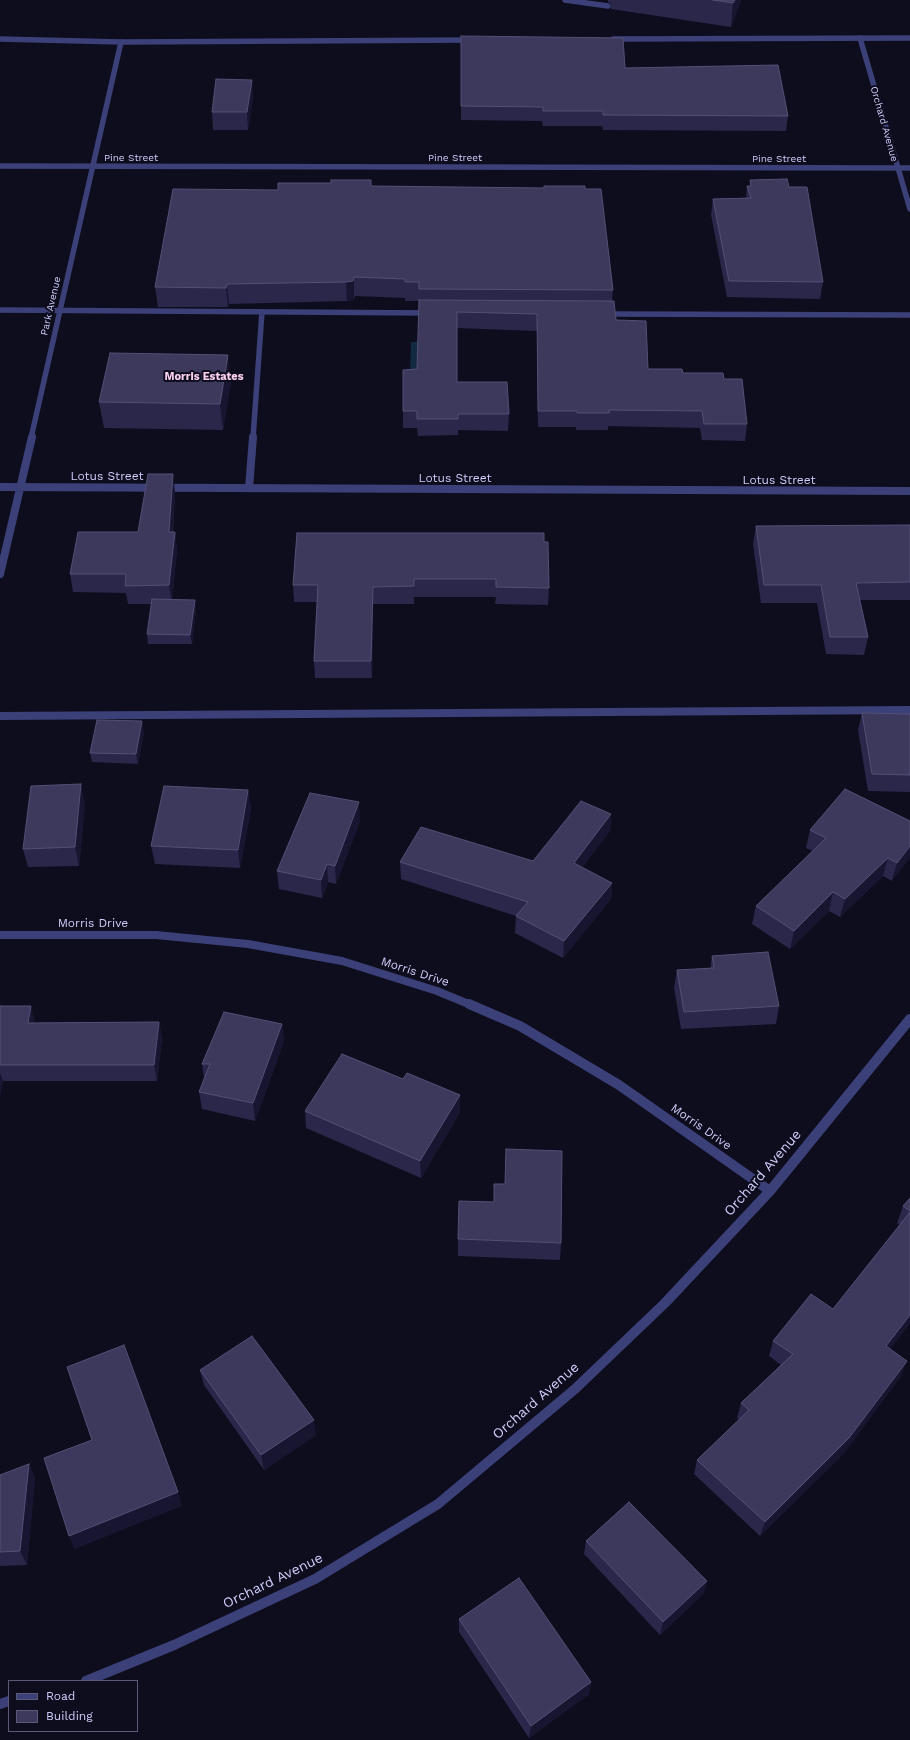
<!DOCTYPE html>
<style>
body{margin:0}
#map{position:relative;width:910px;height:1740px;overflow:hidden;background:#0e0d1d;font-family:"Work Sans",sans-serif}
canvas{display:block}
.legend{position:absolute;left:8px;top:1680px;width:130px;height:52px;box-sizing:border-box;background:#0e0d1d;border:1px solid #5b5a76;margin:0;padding:5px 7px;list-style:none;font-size:12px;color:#cecdfb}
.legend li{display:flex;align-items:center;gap:8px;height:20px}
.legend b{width:20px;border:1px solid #5b5a76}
</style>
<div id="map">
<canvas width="910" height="1740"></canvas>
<ul class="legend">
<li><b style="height:5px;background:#3c4079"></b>Road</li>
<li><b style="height:11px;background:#3c395d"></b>Building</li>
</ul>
</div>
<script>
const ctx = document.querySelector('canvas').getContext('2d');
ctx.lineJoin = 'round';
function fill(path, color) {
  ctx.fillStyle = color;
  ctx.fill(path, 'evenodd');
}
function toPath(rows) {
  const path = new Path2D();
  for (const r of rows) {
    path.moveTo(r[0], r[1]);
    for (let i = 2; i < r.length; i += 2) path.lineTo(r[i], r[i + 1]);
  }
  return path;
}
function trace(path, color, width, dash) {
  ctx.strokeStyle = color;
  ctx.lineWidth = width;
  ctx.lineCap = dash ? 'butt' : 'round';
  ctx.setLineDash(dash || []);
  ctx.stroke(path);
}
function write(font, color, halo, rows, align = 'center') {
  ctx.font = font + ' "Work Sans",sans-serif';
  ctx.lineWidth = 4;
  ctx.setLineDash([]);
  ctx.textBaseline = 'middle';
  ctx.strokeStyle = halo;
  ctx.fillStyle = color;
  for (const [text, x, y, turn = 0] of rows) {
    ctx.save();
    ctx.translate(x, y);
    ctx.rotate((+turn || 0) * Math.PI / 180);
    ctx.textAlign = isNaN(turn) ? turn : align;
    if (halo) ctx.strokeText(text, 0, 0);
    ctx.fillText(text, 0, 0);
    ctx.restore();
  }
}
const water = toPath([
 [440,341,440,372,410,372,411,342]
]);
const laneFar1 = toPath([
 [565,0,608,6],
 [0,39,121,42,471,40],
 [613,39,910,38],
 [0,310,429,313],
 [605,314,910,315],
 [253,438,262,312]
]);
const lane = toPath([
 [249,488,253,437],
 [0,716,910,710]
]);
const streetFar2 = toPath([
 [860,38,910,209],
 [0,166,910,168],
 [31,438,121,42]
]);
const streetFar1 = toPath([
 [0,487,910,491],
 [0,574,32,437],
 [0,935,156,935,248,944,342,961,437,991,471,1005]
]);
const street = toPath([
 [469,1004,520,1026,619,1085,770,1191],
 [86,1681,174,1645,315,1579,438,1504,575,1389,665,1303,770,1191,910,1019],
 [0,1704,9,1701]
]);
const wall = toPath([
 [608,0,741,0,731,27,611,9,611,4,608,2],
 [461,36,625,68,788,116,786,131,603,130,602,126,543,126,542,121,461,120],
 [252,80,253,97,248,130,213,130,212,112],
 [750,180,789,187,823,282,820,299,727,297,711,215,713,199,746,198,747,186,750,186],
 [371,186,585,189,613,290,612,301,616,320,648,369,683,373,724,379,747,424,745,441,702,440,700,428,608,426,608,430,576,430,576,427,538,427,537,331,457,328,457,382,509,414,508,431,458,430,458,435,418,436,417,428,403,428,403,411,417,369,419,301,405,301,405,298,355,296,354,300,347,301,229,304,228,307,158,307,155,287,278,190],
 [231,381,223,430,104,428,99,402],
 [175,493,173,532,175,532,177,550,172,599,196,609,192,644,148,644,147,634,152,604,128,604,126,593,73,592,70,574,138,532],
 [910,525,910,600,860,600,868,637,864,655,826,654,817,603,761,603,753,544,756,526],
 [544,542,549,588,548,605,495,604,496,597,414,597,414,604,373,604,372,678,315,678,314,661,317,602,294,602,293,585],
 [862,713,910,714,910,792,868,791,858,730],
 [144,731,138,764,92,762,90,753],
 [248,790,251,809,240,868,155,864,151,846],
 [85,803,79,866,28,867,23,849],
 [611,814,610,831,582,867,612,883,611,899,563,958,515,933,516,916,401,879,400,862,533,861],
 [360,821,336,884,328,882,322,898,279,889,277,871],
 [910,821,892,881,883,876,840,917,829,911,790,949,752,924,756,906,813,851,806,848,810,830],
 [712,956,779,1006,776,1024,681,1029,674,988,677,970,710,969],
 [0,1006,35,1022,35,1023,159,1022,162,1038,157,1081,3,1081,0,1095],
 [282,1024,284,1041,255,1121,202,1109,199,1092,204,1078,202,1064],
 [403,1079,460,1095,460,1112,421,1178,306,1128,305,1111],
 [910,1198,910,1323,890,1349,901,1376,844,1453,760,1536,694,1474,697,1460,739,1420,737,1418,741,1403,781,1365,769,1356,773,1341,833,1309,900,1225,897,1223,903,1206],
 [458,1239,561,1243,560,1260,458,1256],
 [200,1370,316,1435,264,1470,204,1385],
 [29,1464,35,1478,27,1565,0,1566,0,1475],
 [586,1541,707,1581,703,1594,660,1635,584,1554],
 [459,1619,591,1682,589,1694,529,1738,459,1632]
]);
const shadedWall = toPath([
 [735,0,741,0,731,27,733,3],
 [252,80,253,97,248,130,247,112],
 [354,277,354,300,347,301,346,282],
 [227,284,229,304,228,307,226,288],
 [228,355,231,381,223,430,220,404],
 [173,474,175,493,171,550,169,532],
 [175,532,177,550,172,604,169,585],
 [373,587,373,604,372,678,371,661],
 [195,600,196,609,192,644,190,635],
 [142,721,144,731,138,764,136,754],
 [81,784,85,803,79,866,75,847],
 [248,790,251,809,240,868,238,850],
 [359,802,360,821,336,884,335,866],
 [611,814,610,831,573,880,574,863],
 [910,846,910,858,892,881,897,863],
 [888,858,883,876,840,917,845,899],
 [327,864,328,882,322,898,321,880],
 [612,883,611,899,563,958,564,941],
 [833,892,829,911,790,949,794,931],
 [31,1006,35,1022,33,1039,28,1023],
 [159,1022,162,1038,157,1081,154,1065],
 [282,1024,284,1041,255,1121,253,1103],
 [0,1073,3,1081,0,1095],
 [460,1095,460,1112,421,1178,420,1161],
 [910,1315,910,1323,880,1362,886,1346],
 [907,1361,901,1376,844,1453,760,1536,765,1522],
 [314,1420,316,1435,264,1470,261,1455],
 [29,1464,35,1478,27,1565,20,1551],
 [178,1492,182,1506,75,1549,69,1536],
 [707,1581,703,1594,660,1635,663,1622],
 [591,1682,589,1694,529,1738,531,1726]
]);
const building = toPath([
 [713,0,735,0,733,3,713,0],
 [461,36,623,38,625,68,778,65,788,116,603,115,603,111,543,111,543,107,461,106,461,36],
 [216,79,252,80,247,112,212,112,216,79],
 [787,179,789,187,807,187,823,282,729,281,713,199,751,198,747,186,751,186,750,180,787,179],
 [331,180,371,180,371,186,544,188,544,186,585,186,585,189,601,189,613,290,419,289,419,282,405,282,405,279,354,277,353,281,346,282,227,284,226,288,155,287,173,189,278,190,278,183,331,183,331,180],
 [419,300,614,301,616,320,646,321,648,369,682,369,683,373,723,373,724,379,742,379,747,424,704,424,702,411,609,410,609,413,577,413,577,411,538,411,537,314,457,312,457,382,507,382,509,414,458,414,458,419,417,419,417,411,403,411,403,370,417,369,419,300],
 [110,353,228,355,220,404,99,402,110,353],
 [148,474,173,474,169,532,175,532,169,585,125,586,126,574,70,574,78,532,138,532,148,474],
 [910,525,910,582,856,583,868,637,830,637,821,585,764,585,756,526,910,525],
 [297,533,544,533,544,542,548,542,549,588,496,587,496,579,414,579,414,586,373,587,371,661,314,661,318,585,293,585,297,533],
 [152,599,195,600,190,635,147,634,152,599],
 [862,713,910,714,910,775,872,774,862,713],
 [97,720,142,721,136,754,90,753,97,720],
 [81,784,75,847,23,849,31,786,81,784],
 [164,786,248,790,238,850,151,846,164,786],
 [845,789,910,821,910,846,897,863,888,858,845,899,833,892,794,931,756,906,826,838,810,830,845,789],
 [310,793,359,802,335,866,327,864,321,880,277,871,310,793],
 [581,801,611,814,574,863,612,883,564,941,516,916,528,902,400,862,421,827,533,861,581,801],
 [768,952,779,1006,684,1012,677,970,714,968,712,956,768,952],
 [0,1006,31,1006,28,1023,159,1022,154,1065,0,1065,0,1006],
 [224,1012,282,1024,253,1103,199,1092,210,1064,202,1064,224,1012],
 [342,1054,403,1079,407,1073,460,1095,420,1161,305,1111,342,1054],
 [506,1149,562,1151,561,1243,458,1239,459,1201,494,1202,494,1184,505,1184,506,1149],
 [910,1198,910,1211,903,1206,910,1198],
 [910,1212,910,1315,886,1346,907,1361,849,1438,765,1522,697,1460,749,1410,741,1403,793,1354,773,1341,811,1294,833,1309,910,1212],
 [252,1336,314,1420,261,1455,200,1370,252,1336],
 [124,1345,178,1492,69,1536,44,1458,92,1440,67,1367,124,1345],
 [29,1464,20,1551,0,1552,0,1475,29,1464],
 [629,1502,707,1581,663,1622,586,1541,629,1502],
 [519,1578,591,1682,531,1726,459,1619,519,1578]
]);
const farStreetnames = [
 ["Orchard Avenue",884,124,74],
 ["Pine Street",131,158],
 ["Pine Street",455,158],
 ["Pine Street",779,159],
 ["Park Avenue",51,306,-77]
];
const farNeighbourhoodnames = [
 ["Morris Estates",204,377]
];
const streetNames = [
 ["Lotus Street",107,476],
 ["Lotus Street",455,478],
 ["Lotus Street",779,480],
 ["Morris Drive",93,923],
 ["Morris Drive",415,972,18],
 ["Morris Drive",701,1127,35]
];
const nearStreetnames = [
 ["Orchard Avenue",763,1173,-49],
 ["Orchard Avenue",536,1401,-41],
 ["Orchard Avenue",273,1581,-26]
];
fill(water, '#112a42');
trace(laneFar1, '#3c4079', 5.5);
trace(lane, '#3c4079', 8);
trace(streetFar2, '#3c4079', 5.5);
trace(streetFar1, '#3c4079', 8);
trace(street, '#3c4079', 10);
fill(wall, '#2a274a');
fill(shadedWall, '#181530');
fill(building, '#3c395d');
trace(building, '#535076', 1);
write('10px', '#cecdfb', '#0e0d1d', farStreetnames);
write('bold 11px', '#fbcff0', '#0e0d1d', farNeighbourhoodnames);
write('12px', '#cecdfb', '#0e0d1d', streetNames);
write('14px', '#cecdfb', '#0e0d1d', nearStreetnames);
</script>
